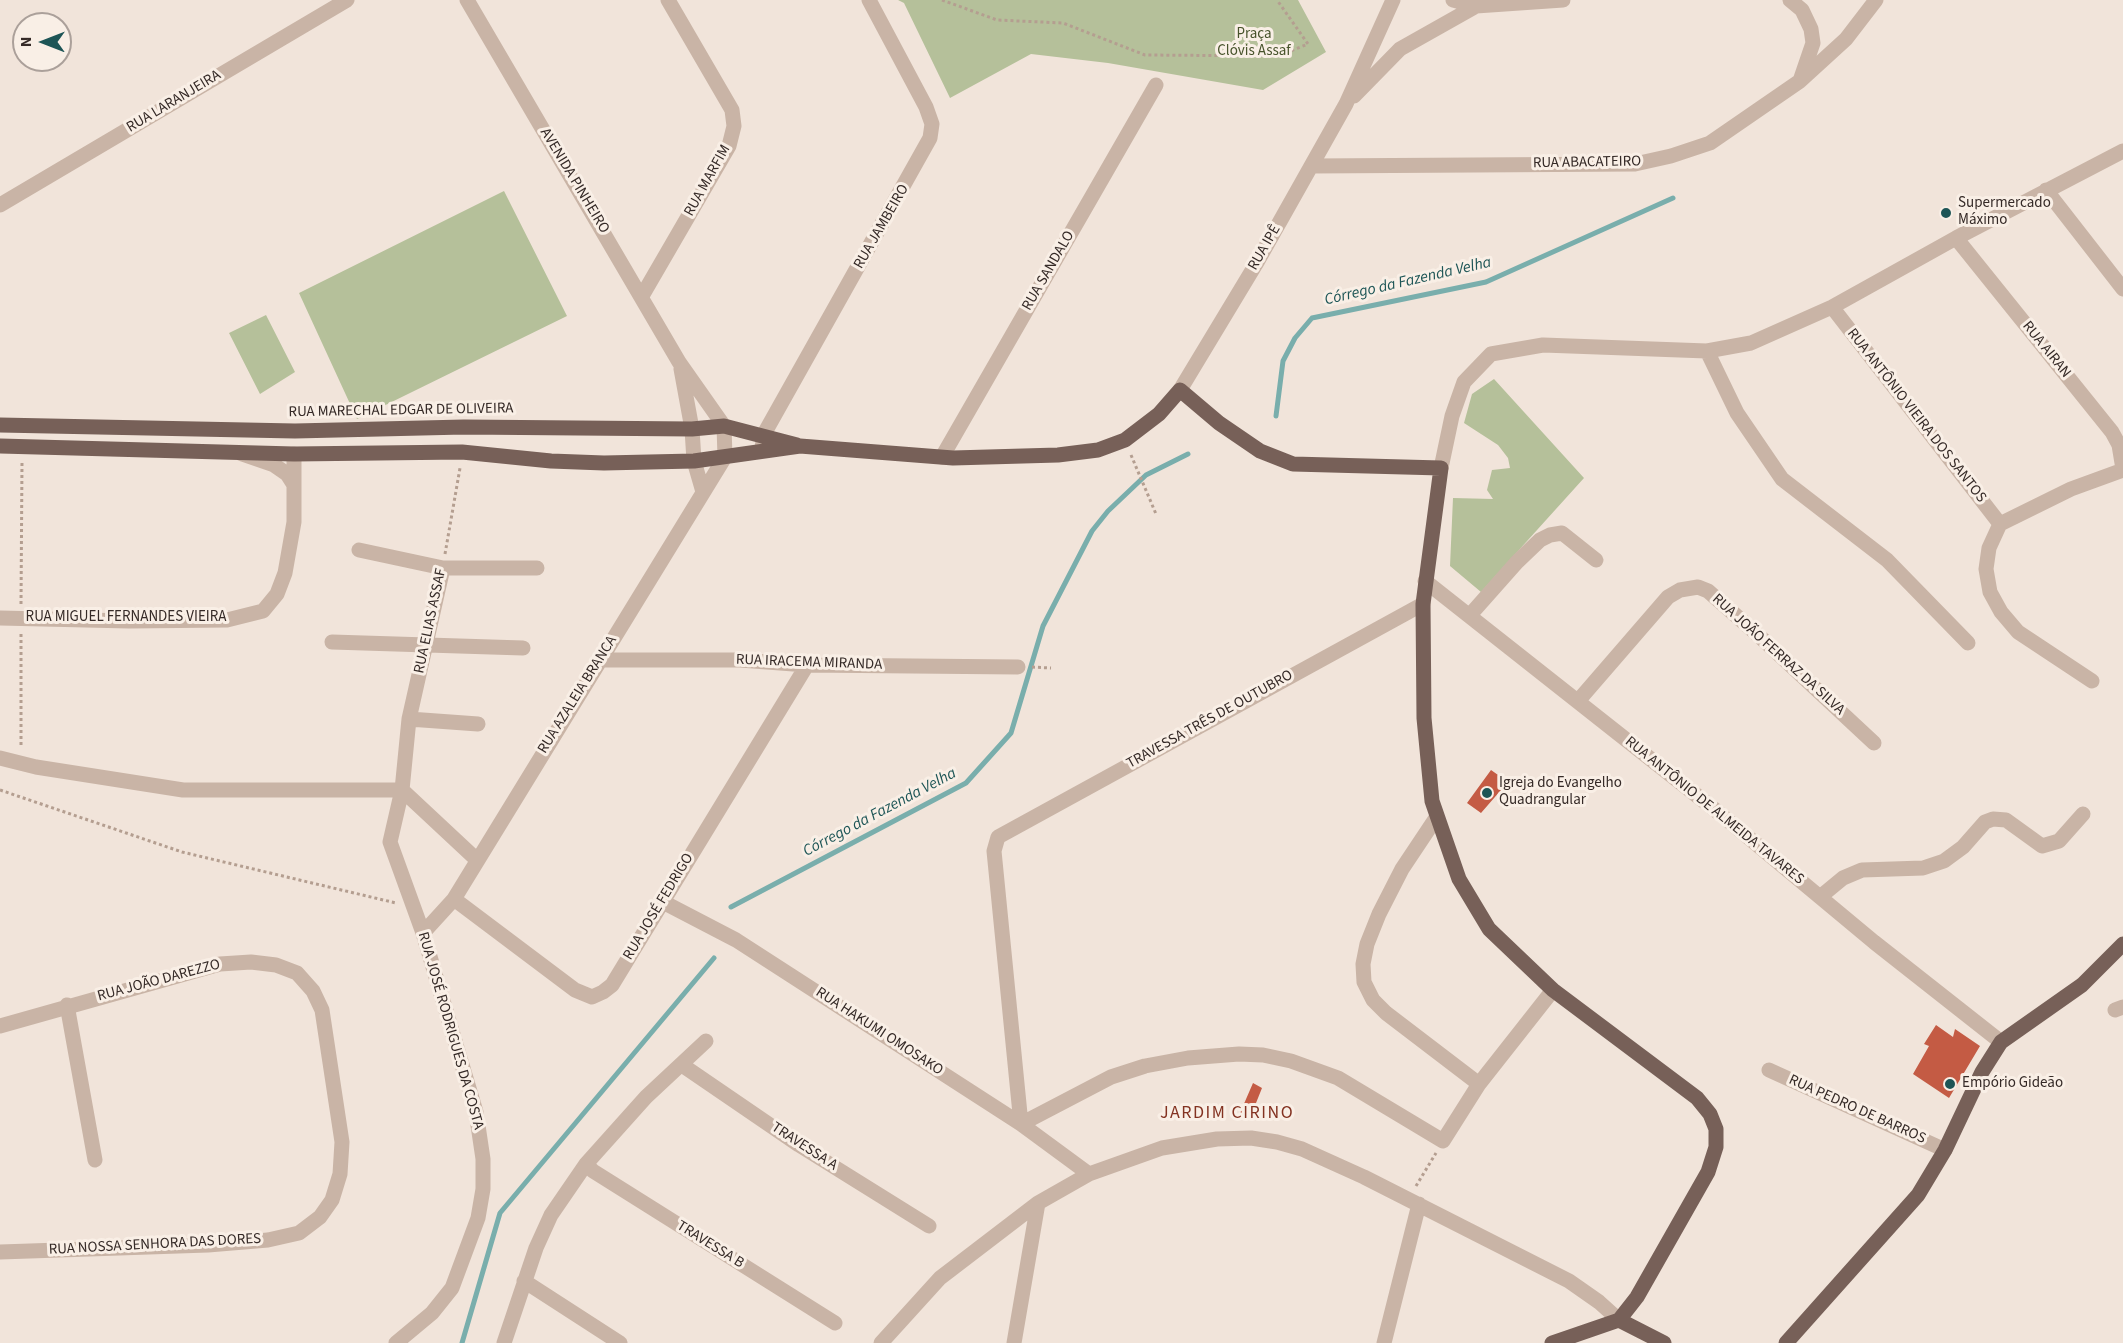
<!DOCTYPE html>
<meta charset="utf-8">
<style>
body{margin:0}
#map{position:relative;width:2123px;height:1343px;overflow:hidden;background:#f1e4da;font-family:"Source Sans 3",sans-serif}
canvas{display:block}
.north{position:absolute;left:12px;top:12px;width:60px;height:60px;box-sizing:border-box;background:#f9efe6;border:2px solid #aba09a;border-radius:50%;rotate:270deg;font-size:16px;font-weight:700;line-height:24px;text-align:center;color:#352a27}
.north::after{content:'';display:block;margin:auto;width:21px;height:27px;background:#1d5556;clip-path:polygon(50% 0,100% 100%,50% 72%,0 100%)}
</style>
<div id="map">
<canvas width="2123" height="1343"></canvas>
<div class="north">N</div>
</div>
<script>
const ctx = document.querySelector('canvas').getContext('2d');
ctx.lineJoin = 'round';
function fill(path, color) {
  ctx.fillStyle = color;
  ctx.fill(path, 'evenodd');
}
function toPath(rows) {
  const path = new Path2D();
  for (const r of rows) {
    path.moveTo(r[0], r[1]);
    for (let i = 2; i < r.length; i += 2) path.lineTo(r[i], r[i + 1]);
  }
  return path;
}
function trace(path, color, width, dash) {
  ctx.strokeStyle = color;
  ctx.lineWidth = width;
  ctx.lineCap = dash ? 'butt' : 'round';
  ctx.setLineDash(dash || []);
  ctx.stroke(path);
}
function write(font, color, halo, rows, align = 'center') {
  ctx.font = font + ' "Source Sans 3",sans-serif';
  ctx.lineWidth = 6;
  ctx.setLineDash([]);
  ctx.textBaseline = 'middle';
  ctx.strokeStyle = halo;
  ctx.fillStyle = color;
  for (const [text, x, y, turn = 0] of rows) {
    ctx.save();
    ctx.translate(x, y);
    ctx.rotate((+turn || 0) * Math.PI / 180);
    ctx.textAlign = isNaN(turn) ? turn : align;
    if (halo) ctx.strokeText(text, 0, 0);
    ctx.fillText(text, 0, 0);
    ctx.restore();
  }
}
const green = toPath([
 [898,0,1298,0,1326,52,1263,90,1108,63,1031,54,950,98,904,3],
 [504,191,567,316,357,419,299,293],
 [266,315,295,372,260,394,229,333],
 [1494,379,1584,478,1481,592,1450,566,1453,498,1493,499,1487,490,1492,470,1510,468,1508,458,1498,445,1464,423,1472,394]
]);
const stream = toPath([
 [1276,416,1283,361,1295,338,1312,318,1486,282,1673,198],
 [731,907,966,783,1011,733,1043,626,1092,531,1108,511,1146,475,1188,454],
 [462,1343,500,1213,714,958]
]);
const building = toPath([
 [1491,770,1508,782,1481,813,1467,803],
 [1936,1025,1953,1037,1955,1029,1980,1046,1949,1098,1913,1074,1929,1046,1924,1044],
 [1253,1083,1262,1088,1250,1118,1240,1113]
]);
const path = toPath([
 [942,0,997,20,1063,23,1145,55,1278,56,1308,44,1277,0],
 [1131,455,1156,514],
 [445,554,460,468],
 [21,604,22,463],
 [21,634,21,748],
 [1032,667,1051,668],
 [0,790,182,852,396,903],
 [1416,1186,1436,1153]
]);
const minor = toPath([
 [1453,0,1476,6,1563,0],
 [1790,0,1802,10,1811,29,1813,43,1801,78],
 [1354,96,1400,49,1487,0],
 [1312,166,1635,164,1671,156,1710,143,1800,81,1846,39,1876,0],
 [2046,190,2123,289],
 [0,205,347,0],
 [1956,238,2112,432,2119,445,2123,469],
 [642,296,729,146,734,126,732,110,668,0],
 [1832,307,2000,524],
 [1707,351,1737,413,1782,479,1887,560,1968,643],
 [681,369,692,429,694,461,703,492],
 [1180,390,1256,264,1346,104,1393,0],
 [762,448,764,434,930,138,932,124,926,107,869,0],
 [242,454,274,465,287,474,294,485],
 [942,457,1156,85],
 [1441,468,1452,416,1464,382,1491,354,1543,345,1707,351,1751,343,1832,307,1956,238,2123,151],
 [359,550,443,568,537,568],
 [1425,581,1719,813,1874,942,2001,1042],
 [1423,604,998,837,994,851,1021,1124,1111,1077,1145,1066,1188,1058,1239,1054,1263,1055,1291,1061,1338,1078,1443,1141,1479,1084,1553,990],
 [1470,615,1517,562,1540,540,1550,535,1562,533,1596,560],
 [0,618,129,621,227,620,263,611,277,594,285,573,294,522,294,454],
 [332,642,523,648],
 [600,660,740,660,807,665,1018,667],
 [2092,681,2018,632,2001,612,1990,592,1986,569,1989,548,2000,524,2071,489,2123,470],
 [1578,701,1668,597,1680,590,1698,587,1708,591,1757,634,1874,743],
 [409,719,478,724],
 [0,758,36,767,183,790,402,790,477,860],
 [1436,818,1402,869,1379,914,1367,944,1363,964,1364,982,1373,1000,1386,1013,1479,1084],
 [1820,897,1843,878,1862,870,1923,868,1944,861,1963,847,1985,822,1993,819,2006,820,2042,846,2059,841,2083,814],
 [454,899,575,990,592,997,603,992,612,985,807,665],
 [663,902,736,940,1021,1124,1089,1174],
 [423,933,454,899,725,457,724,426,679,362,467,0],
 [67,1005,95,1160],
 [2115,1010,2123,1007],
 [0,1026,220,964,251,962,276,965,297,973,313,991,322,1010,342,1142,340,1174,332,1200,320,1217,299,1233,268,1240,208,1245,0,1252],
 [682,1065,799,1145,929,1226],
 [1769,1070,1945,1150],
 [586,1164,593,1171,835,1323],
 [524,1281,620,1343],
 [396,1343,432,1313,452,1288,478,1218,483,1189,483,1159,476,1112,423,933,390,842,402,790,409,719,443,568],
 [504,1343,536,1248,551,1215,586,1164,646,1097,706,1041],
 [881,1343,940,1278,1038,1203,1089,1174,1162,1148,1217,1139,1251,1138,1277,1142,1302,1149,1364,1177,1569,1281,1599,1302,1619,1320],
 [1014,1343,1038,1203],
 [1384,1343,1419,1204]
]);
const major = toPath([
 [0,425,295,431,464,427,692,429,724,426,797,445],
 [0,446,294,454,462,452,551,461,604,463,694,461,800,446,953,458,1058,455,1098,450,1125,440,1159,414,1180,390,1219,423,1260,451,1293,464,1441,468,1423,604,1424,718,1432,801,1459,879,1489,929,1553,990,1697,1098,1710,1114,1716,1129,1716,1147,1708,1172,1637,1297,1619,1320,1552,1343],
 [1619,1320,1664,1343],
 [1786,1343,1918,1195,1945,1150,1982,1072,2001,1042,2082,985,2123,944]
]);
const markers = [
 [1946,213,6,"#1d5556"],
 [1487,793,6,"#1d5556"],
 [1950,1084,6,"#1d5556"]
];
const parkNames = [
 ["Praça",1254,35],
 ["Clóvis Assaf",1254,52]
];
const streetNames = [
 ["RUA LARANJEIRA",174,102,-31],
 ["RUA ABACATEIRO",1587,163,-1],
 ["AVENIDA PINHEIRO",574,181,59],
 ["RUA MARFIM",708,181,-61],
 ["RUA JAMBEIRO",882,227,-60],
 ["RUA IPÊ",1265,248,-60],
 ["RUA SANDALO",1049,271,-60],
 ["RUA AIRAN",2046,350,51],
 ["RUA MARECHAL EDGAR DE OLIVEIRA",401,411,-1],
 ["RUA ANTÔNIO VIEIRA DOS SANTOS",1916,416,52],
 ["RUA MIGUEL FERNANDES VIEIRA",126,618],
 ["RUA ELIAS ASSAF",431,621,-78],
 ["RUA JOÃO FERRAZ DA SILVA",1778,655,42],
 ["RUA IRACEMA MIRANDA",809,663,2],
 ["RUA AZALEIA BRANCA",578,695,-58],
 ["TRAVESSA TRÊS DE OUTUBRO",1210,720,-29],
 ["RUA ANTÔNIO DE ALMEIDA TAVARES",1714,811,39],
 ["RUA JOSÉ FEDRIGO",659,907,-59],
 ["RUA JOÃO DAREZZO",159,981,-15],
 ["RUA JOSÉ RODRIGUES DA COSTA",450,1031,74],
 ["RUA HAKUMI OMOSAKO",879,1032,33],
 ["RUA PEDRO DE BARROS",1857,1110,24],
 ["TRAVESSA A",804,1147,33],
 ["RUA NOSSA SENHORA DAS DORES",155,1245,-3],
 ["TRAVESSA B",710,1245,32]
];
const poiNames = [
 ["Supermercado",1958,204],
 ["Máximo",1958,221],
 ["Igreja do Evangelho",1499,784],
 ["Quadrangular",1499,801],
 ["Empório Gideão",1962,1084]
];
const waterNames = [
 ["Córrego da Fazenda Velha",1408,282,-13],
 ["Córrego da Fazenda Velha",880,813,-28]
];
const quarterNames = [
 ["JARDIM CIRINO",1227,1114]
];
fill(green, '#b5c09a');
trace(stream, '#79aeac', 5);
fill(building, '#c45b44');
trace(path, '#b49e90', 3, [3, 3]);
trace(minor, '#c9b4a6', 15);
trace(major, '#776058', 15);
for (const [x, y, r, color] of markers) {
  const dot = new Path2D();
  dot.arc(x, y, r, 0, 2 * Math.PI);
  ctx.fillStyle = color;
  ctx.fill(dot);
  trace(dot, '#f9efe6', 2);
}
write('15px', '#47532b', '#f9efe6', parkNames);
write('15px', '#352a27', '#f9efe6', streetNames);
write('15px', '#352a27', '#f9efe6', poiNames, 'left');
write('italic 16px', '#1d5556', '#f9efe6', waterNames);
ctx.letterSpacing = '1.5px';
write('18px', '#833221', '#f9efe6', quarterNames);
ctx.letterSpacing = '0px';
</script>
